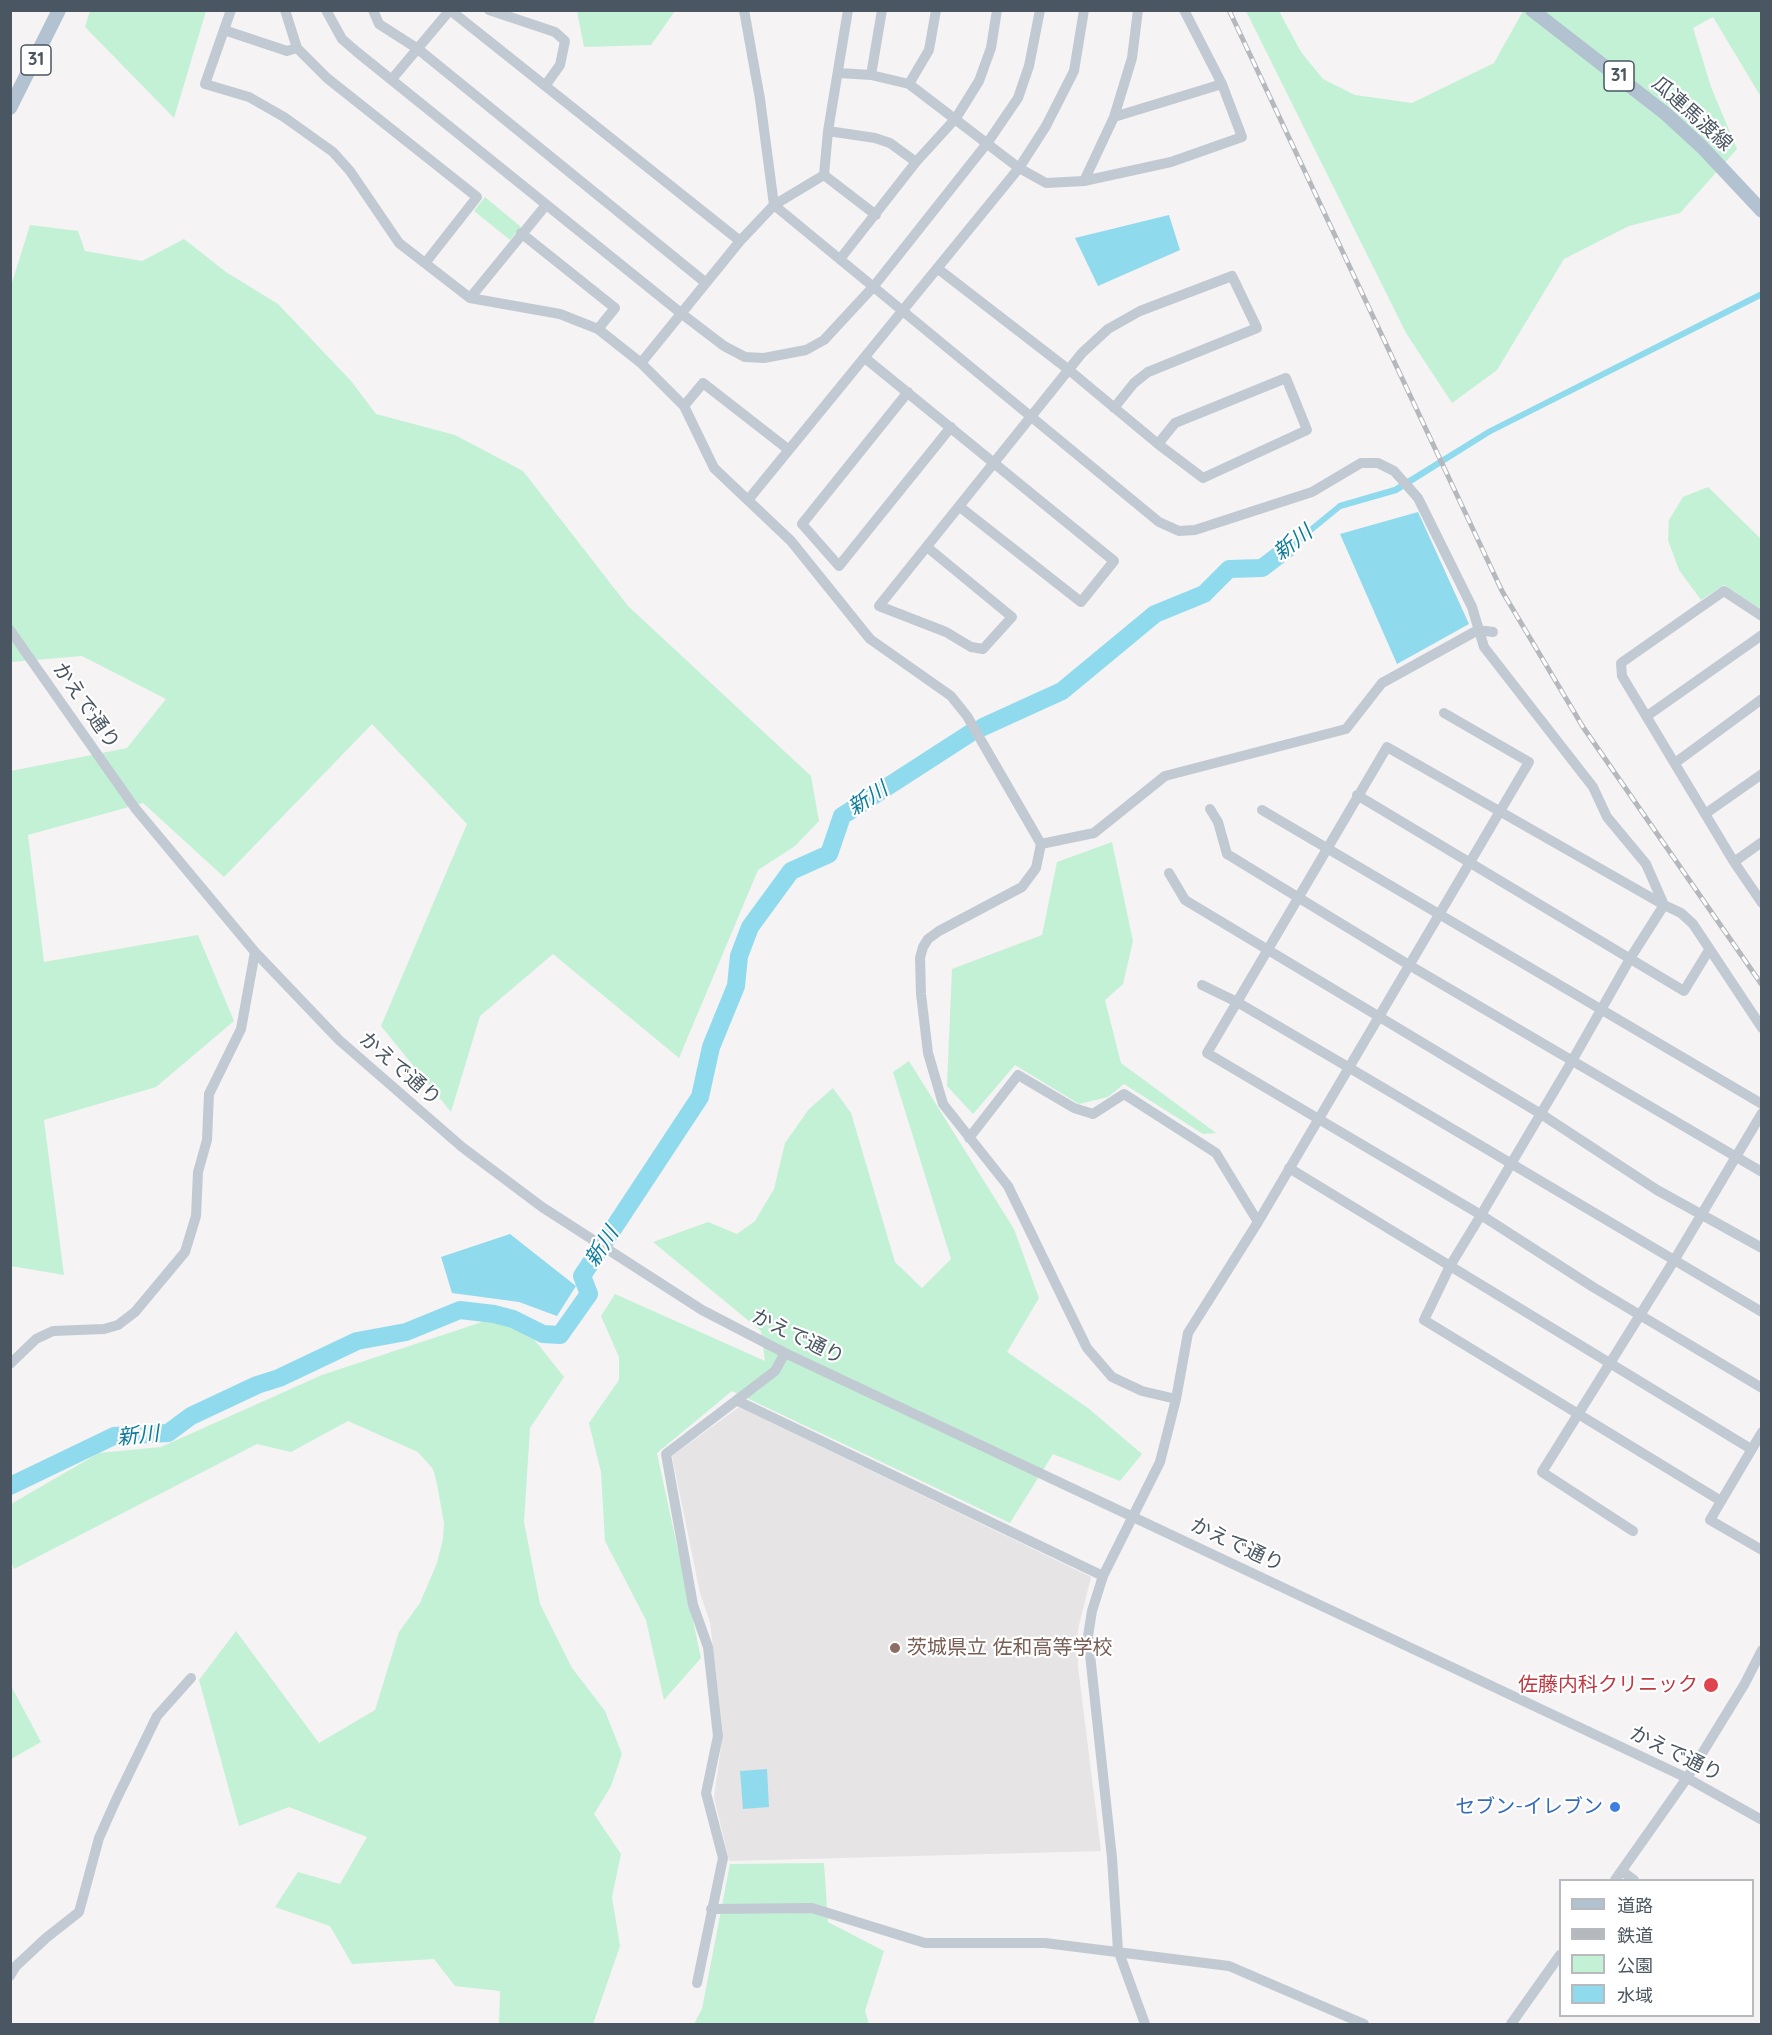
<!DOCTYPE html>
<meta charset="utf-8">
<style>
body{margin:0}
#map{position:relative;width:1772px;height:2035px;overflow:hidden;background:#f5f3f3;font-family:Quicksand,"Noto Sans JP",sans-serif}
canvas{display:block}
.frame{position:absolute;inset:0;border:12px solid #4a5661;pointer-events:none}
.legend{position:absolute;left:1559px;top:1879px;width:195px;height:138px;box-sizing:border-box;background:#fff;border:2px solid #b7bbc0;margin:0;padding:8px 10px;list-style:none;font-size:18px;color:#4a5661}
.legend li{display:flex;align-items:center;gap:12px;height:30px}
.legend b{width:30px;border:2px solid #b7bbc0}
</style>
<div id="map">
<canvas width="1772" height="2035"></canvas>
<div class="frame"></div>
<ul class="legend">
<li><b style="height:8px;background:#b3c2d1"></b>道路</li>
<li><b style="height:8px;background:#b5b8bd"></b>鉄道</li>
<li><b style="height:16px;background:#c3f1d5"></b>公園</li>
<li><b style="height:16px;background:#90daee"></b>水域</li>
</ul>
</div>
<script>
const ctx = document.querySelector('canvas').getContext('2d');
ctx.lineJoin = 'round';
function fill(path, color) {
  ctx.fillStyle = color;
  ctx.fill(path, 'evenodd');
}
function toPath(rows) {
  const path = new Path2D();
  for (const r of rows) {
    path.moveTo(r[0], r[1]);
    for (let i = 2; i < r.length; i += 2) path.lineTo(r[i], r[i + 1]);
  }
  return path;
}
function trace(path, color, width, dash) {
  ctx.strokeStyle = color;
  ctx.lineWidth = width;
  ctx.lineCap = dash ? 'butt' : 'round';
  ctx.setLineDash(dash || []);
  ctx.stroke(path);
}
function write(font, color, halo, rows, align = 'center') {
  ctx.font = font + ' Quicksand,"Noto Sans JP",sans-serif';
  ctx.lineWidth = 4.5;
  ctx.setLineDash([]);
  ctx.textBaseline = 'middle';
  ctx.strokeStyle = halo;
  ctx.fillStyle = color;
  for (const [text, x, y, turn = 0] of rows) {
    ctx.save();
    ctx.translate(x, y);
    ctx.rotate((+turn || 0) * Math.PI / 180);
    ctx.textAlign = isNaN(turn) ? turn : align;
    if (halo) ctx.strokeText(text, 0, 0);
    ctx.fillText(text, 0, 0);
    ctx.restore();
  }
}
const education = toPath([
 [739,1407,1091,1577,1078,1629,1078,1667,1101,1851,729,1861,714,1797,723,1733,710,1622,700,1593,672,1456]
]);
const green = toPath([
 [90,11,206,11,174,118,85,27],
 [577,11,577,10,675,11,651,45,584,47],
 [1246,11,1279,11,1301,52,1323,79,1355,95,1412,103,1494,63,1523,11,1761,11,1761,97,1713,17,1693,28,1711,87,1737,149,1680,213,1629,226,1564,259,1497,370,1452,403,1406,333],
 [485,197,521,227,510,240,474,211],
 [30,225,78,231,85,251,142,261,184,239,226,272,278,304,351,381,376,414,455,435,523,471,628,606,811,776,819,821,795,846,758,870,679,1058,553,954,480,1016,451,1112,381,1026,467,824,372,724,224,877,143,803,28,835,44,962,198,935,234,1021,156,1087,44,1120,64,1275,11,1266,11,771,127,748,166,699,82,656,11,662,10,289],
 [1708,487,1761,539,1761,609,1724,585,1701,600,1679,570,1668,540,1669,520,1683,497],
 [1112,842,1133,941,1123,984,1105,1000,1121,1063,1216,1133,1203,1134,1124,1084,1108,1097,1079,1104,1015,1065,973,1114,947,1086,952,969,1042,935,1057,862],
 [909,1061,1014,1229,1039,1298,1007,1352,1088,1408,1142,1454,1120,1481,1053,1454,1010,1523,732,1391,657,1453,701,1658,664,1700,646,1620,605,1541,601,1472,589,1423,619,1380,619,1357,601,1316,615,1294,765,1361,761,1331,653,1242,708,1222,737,1234,755,1221,774,1189,785,1143,809,1109,833,1088,851,1113,895,1262,922,1288,951,1259,893,1072],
 [488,1320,529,1333,564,1377,530,1428,524,1522,540,1604,572,1668,605,1711,622,1754,611,1786,594,1814,621,1854,612,1897,620,1946,593,2024,499,2024,500,1991,455,1986,434,1959,352,1964,330,1926,275,1907,298,1872,340,1884,367,1837,289,1807,239,1826,199,1680,236,1631,319,1743,375,1710,399,1632,420,1603,437,1563,443,1539,444,1523,437,1484,433,1469,418,1452,348,1421,291,1452,257,1444,14,1569,11,1562,11,1504,99,1453,161,1447,322,1375],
 [10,1684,41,1742,11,1759,10,1759],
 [824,1863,828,1922,884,1951,865,2011,869,2024,694,2024,702,2009,730,1864]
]);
const water = toPath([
 [1169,215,1180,250,1098,286,1075,238],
 [1761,291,1761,298,1491,434,1397,493,1341,509,1269,568,1267,562,1339,503,1394,487,1488,429],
 [1418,512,1469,624,1397,664,1340,534],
 [510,1234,576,1286,557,1316,519,1302,452,1293,441,1257],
 [767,1769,769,1807,743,1809,740,1771]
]);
const river = toPath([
 [983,727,1062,691,1155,614,1204,594,1229,569,1262,568,1287,549],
 [10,1486,114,1436,168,1433,191,1416,257,1385,279,1378,357,1341,406,1332,460,1310,494,1314,513,1319,543,1334,560,1335,589,1294,582,1276,700,1097,711,1047,736,986,739,956,750,927,791,871,829,854,842,816,969,734]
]);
const minor = toPath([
 [231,10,205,84,249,97,284,117,333,152,350,171,399,243,470,298,560,314,598,329,641,363,684,406,714,468,791,541,870,639,951,696,967,716,1041,844,1036,868,1022,887,939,931,928,939,923,947,920,958,921,994,928,1053,943,1104,1008,1186,1087,1348,1112,1377,1142,1391,1176,1399],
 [285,10,297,48,327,78,477,197,426,262],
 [326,10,342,39,357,52,682,314,724,346,745,357,764,358,806,350,824,340,874,286,988,142,1018,98,1029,66,1040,10],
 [373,10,379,24,418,49,706,283],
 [450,10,740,241],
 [489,10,555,32,565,41,560,65,545,86],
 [744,10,760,99,774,205,824,175,828,131,848,10],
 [224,30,287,51,297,48],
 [839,73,871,75,909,84,1019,168,1046,183,1084,181,1171,162,1242,137,1222,84,1184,10],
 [871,75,882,10],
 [392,79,450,10],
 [909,84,929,50,936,10],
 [1114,117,1222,84],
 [828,131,875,138,890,143,916,162],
 [824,175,876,215],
 [1084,181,1114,117,1132,58,1138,10],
 [521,233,615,308,598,329],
 [840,259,916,162,956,118,979,81,991,48,997,10],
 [937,268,1069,370,1158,444,1203,478,1307,430,1286,378,1175,423,1158,444],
 [470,298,546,205],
 [865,358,1114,561,1081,602,960,507],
 [641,363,740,241,774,205,1159,522,1179,531,1195,530,1312,492,1361,463,1378,463,1394,471,1418,498,1472,607,1484,647,1593,787,1607,817,1646,864,1664,905,1681,913,1693,924,1762,1028],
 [908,392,802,524,839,566,951,427],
 [684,406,703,383,789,450],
 [748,500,1019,168,1046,126,1074,71,1084,10],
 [927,547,1012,617,983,649,971,647,946,632,879,606,1082,353,1108,329,1140,311,1232,276,1257,328,1148,372,1134,383,1114,408],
 [1762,616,1724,591,1621,663,1622,676,1734,862,1762,903],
 [10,630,135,808,255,952,339,1040,462,1147,542,1207,702,1310,785,1353,1687,1778,1762,1820],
 [1647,716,1762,635],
 [1675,763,1762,699],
 [1357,795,1684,991,1709,950],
 [1210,809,1218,822,1227,854,1409,965,1762,1172],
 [1262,810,1762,1104],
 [1705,814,1762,774],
 [1041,844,1094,833,1165,776,1346,729,1382,683,1478,630,1493,632],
 [1734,862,1762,842],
 [1169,873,1185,900,1541,1114,1657,1190,1762,1248],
 [1202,985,1237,1002,1348,1067,1762,1312],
 [969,1138,1018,1075,1074,1108,1093,1114,1124,1094,1216,1153,1258,1222],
 [1289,1168,1751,1449],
 [10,1364,36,1339,53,1331,104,1329,118,1325,135,1312,185,1252,196,1216,198,1172,207,1140,209,1094,241,1029,255,952],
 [738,1401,1103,1576],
 [1762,1432,1710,1520,1762,1550],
 [1721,1501,1424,1320,1450,1266,1481,1215,1511,1164,1572,1061,1631,957,1664,905,1387,747,1207,1053,1481,1215,1593,1287,1762,1388],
 [1633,1531,1542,1472,1675,1259,1762,1113],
 [1622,1871,1634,1880],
 [1615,1880,1687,1778,1744,1685,1762,1650],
 [711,1909,812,1908,925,1943,1045,1943,1229,1966,1364,2024],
 [10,1976,16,1966,46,1938,79,1912,99,1838,116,1800,157,1716,191,1678],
 [697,1983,723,1858,706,1793,718,1736,708,1647,693,1605,666,1454,775,1371,785,1353],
 [1145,2024,1118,1950,1112,1858,1088,1636,1092,1611,1103,1576,1160,1462,1176,1399,1188,1333,1258,1222,1529,762,1444,713],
 [1511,2024,1560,1955]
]);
const major = toPath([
 [1532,10,1666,114,1702,147,1762,211],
 [10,108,59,10]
]);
const rail = toPath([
 [1229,10,1502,591,1583,727,1762,985]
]);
const markers = [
 [895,1648,6,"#8d6e63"],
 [1711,1685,8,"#e0444e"],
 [1615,1807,6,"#3f7fe0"]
];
const shields = [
 [36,60,30],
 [1619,76,30]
];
const shieldNames = [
 ["31",36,60],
 ["31",1619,76]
];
const streetNames = [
 ["瓜連馬渡線",1692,114,42],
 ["かえで通り",86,706,55],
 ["かえで通り",400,1069,41],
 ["かえで通り",798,1337,26],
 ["かえで通り",1237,1545,25],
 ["かえで通り",1676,1754,26]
];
const educationNames = [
 ["茨城県立 佐和高等学校",907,1648]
];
const healthNames = [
 ["佐藤内科クリニック",1698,1685]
];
const shopNames = [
 ["セブン-イレブン",1603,1807]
];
const waterNames = [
 ["新川",1293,543,-38],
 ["新川",868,799,-33],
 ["新川",602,1247,-57],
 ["新川",138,1436,-6]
];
fill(education, '#e6e4e5');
fill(green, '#c3f1d5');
fill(water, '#90daee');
trace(river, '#90daee', 18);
trace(minor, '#c1cad2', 10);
trace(major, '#b3c2d1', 14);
trace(rail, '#b5b8bd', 5);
trace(rail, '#fff', 3, [9]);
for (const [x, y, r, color] of markers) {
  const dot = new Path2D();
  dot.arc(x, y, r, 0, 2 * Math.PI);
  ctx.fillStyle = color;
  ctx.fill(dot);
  trace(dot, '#fff', 2);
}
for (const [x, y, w] of shields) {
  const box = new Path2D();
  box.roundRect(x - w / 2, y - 15, w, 30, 4.5);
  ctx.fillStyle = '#fff';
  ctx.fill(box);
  trace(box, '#4a5661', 1.5);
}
write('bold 18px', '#4a5661', null, shieldNames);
write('20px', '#4a5661', '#fff', streetNames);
write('20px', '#785e54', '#fff', educationNames, 'left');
write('20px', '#be3a42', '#fff', healthNames, 'right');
write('20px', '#366cbe', '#fff', shopNames, 'right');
write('italic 21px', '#0c7c9b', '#fff', waterNames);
</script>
